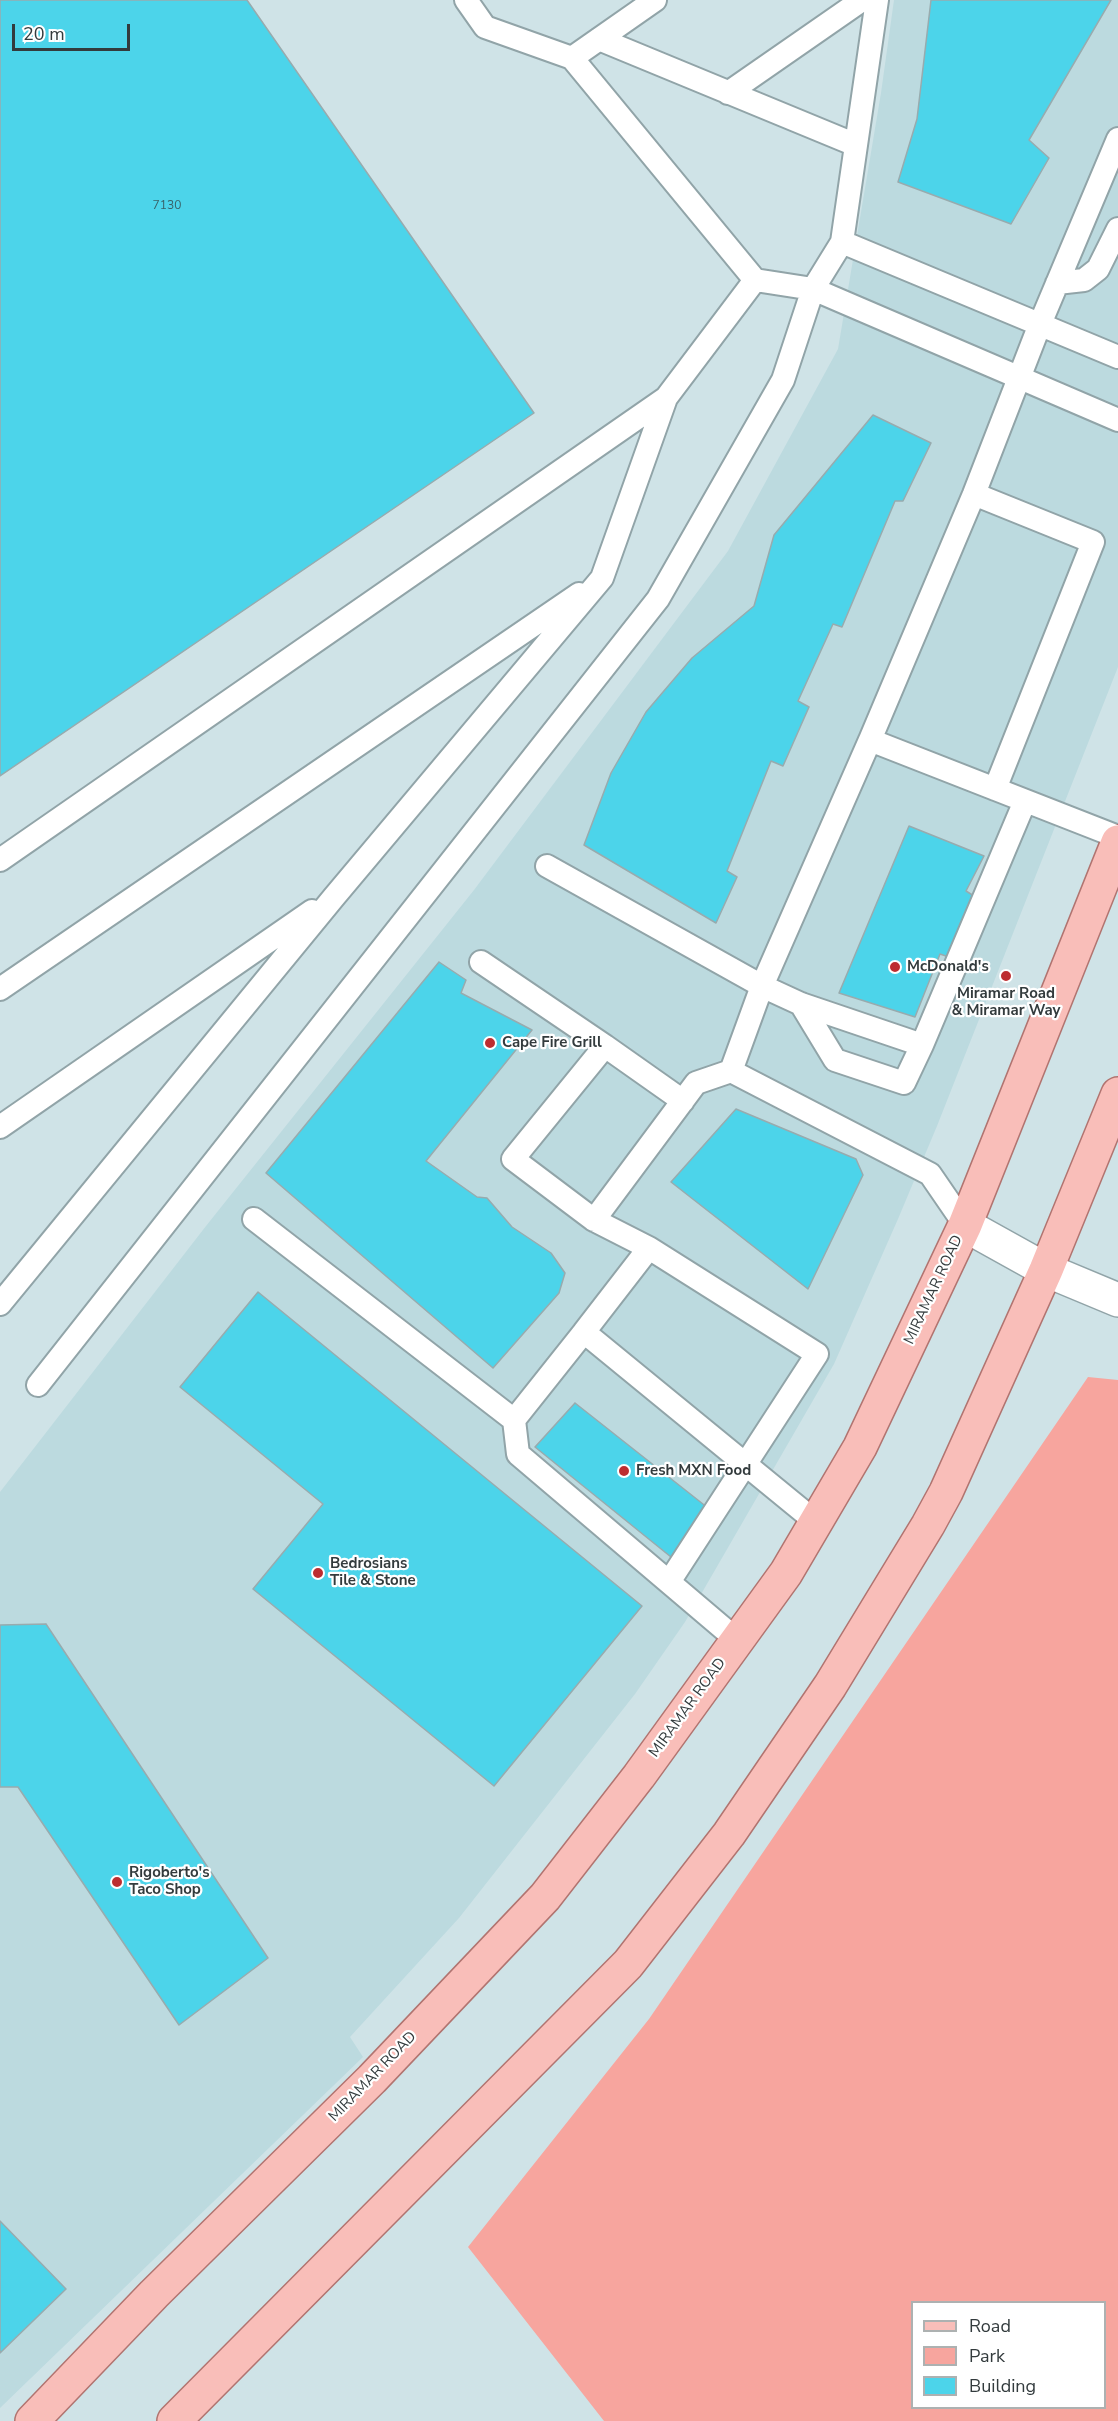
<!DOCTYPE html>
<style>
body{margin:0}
#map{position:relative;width:1118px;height:2421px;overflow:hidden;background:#cfe3e7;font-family:"Nunito Sans",sans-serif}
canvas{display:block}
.legend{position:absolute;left:911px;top:2301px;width:195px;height:108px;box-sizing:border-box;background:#fff;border:2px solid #adb1b1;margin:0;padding:8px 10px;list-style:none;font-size:18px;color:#333b3d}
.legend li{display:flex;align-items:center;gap:12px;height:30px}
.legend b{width:30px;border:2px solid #adb1b1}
.scale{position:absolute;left:12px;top:24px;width:118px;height:27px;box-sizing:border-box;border:3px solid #333b3d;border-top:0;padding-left:8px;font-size:18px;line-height:21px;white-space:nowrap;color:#333b3d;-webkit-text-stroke:4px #fff;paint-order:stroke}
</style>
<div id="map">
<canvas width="1118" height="2421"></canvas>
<ul class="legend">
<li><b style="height:8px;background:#f9beb9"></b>Road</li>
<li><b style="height:16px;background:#f7a59e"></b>Park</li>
<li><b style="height:16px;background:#4cd4ea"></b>Building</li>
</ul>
<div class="scale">20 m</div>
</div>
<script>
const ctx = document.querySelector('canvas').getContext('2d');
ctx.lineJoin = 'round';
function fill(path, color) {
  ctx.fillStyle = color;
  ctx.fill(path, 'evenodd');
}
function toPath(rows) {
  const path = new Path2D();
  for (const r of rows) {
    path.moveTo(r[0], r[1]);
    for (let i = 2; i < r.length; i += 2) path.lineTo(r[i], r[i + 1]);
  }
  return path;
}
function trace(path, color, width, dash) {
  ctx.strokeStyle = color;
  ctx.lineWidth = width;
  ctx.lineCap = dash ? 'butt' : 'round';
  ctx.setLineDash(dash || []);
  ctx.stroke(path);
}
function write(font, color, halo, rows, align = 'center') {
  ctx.font = font + ' "Nunito Sans",sans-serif';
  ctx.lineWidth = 4.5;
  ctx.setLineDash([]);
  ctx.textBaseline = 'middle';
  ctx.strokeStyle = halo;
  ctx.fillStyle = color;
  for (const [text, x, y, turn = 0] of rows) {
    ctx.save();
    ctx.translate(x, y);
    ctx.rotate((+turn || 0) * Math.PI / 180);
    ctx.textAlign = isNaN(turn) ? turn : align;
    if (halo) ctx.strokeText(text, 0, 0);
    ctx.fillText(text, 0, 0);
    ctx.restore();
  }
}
const built = toPath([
 [894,0,1118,0,1118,667,937,1126,898,1219,834,1364,685,1622,635,1694,459,1918,350,2037,363,2057,0,2408,0,1492,206,1226,474,890,728,551,838,349,881,93]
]);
const green = toPath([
 [1088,1377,1118,1380,1118,2421,604,2421,468,2247,649,2019],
 [912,2302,1104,2302,1104,2408,912,2408]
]);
const building = toPath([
 [0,0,247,0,534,413,0,776,0,0],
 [931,0,1111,0,1029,140,1049,158,1011,224,898,182,917,119,931,0],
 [873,415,931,443,903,501,895,501,842,627,833,624,798,701,809,707,783,766,771,761,727,871,737,877,716,923,584,845,611,773,646,712,692,658,754,606,774,535,873,415],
 [909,826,984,856,966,891,974,896,952,958,940,954,915,1017,839,993,909,826],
 [439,962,466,980,461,993,532,1030,426,1161,477,1197,487,1198,512,1227,551,1253,565,1273,559,1293,493,1368,266,1173,439,962],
 [736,1109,856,1159,863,1175,808,1289,671,1182,736,1109],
 [258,1292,642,1606,494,1786,253,1589,323,1504,180,1387,258,1292],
 [575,1403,708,1508,671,1557,535,1447,575,1403],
 [46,1624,268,1958,179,2025,18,1787,0,1787,0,1625,46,1624],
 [0,2221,66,2289,0,2353,0,2221]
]);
const service = toPath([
 [466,0,485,27,572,58],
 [655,0,572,58,755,280,813,289,1118,420],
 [599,39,856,145],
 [728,93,862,0],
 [842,242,1118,357],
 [1057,283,1084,280,1098,269,1118,229],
 [974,494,1093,542,995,789],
 [870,740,974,494,1040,324,1118,139],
 [0,860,666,398],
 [547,866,762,986,801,1004,922,1045,1025,801],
 [481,962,605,1046],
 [0,989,579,594],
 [801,1004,835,1060,904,1083,922,1045],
 [731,1071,762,986,870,740,1118,837],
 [0,1127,312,911],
 [254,1219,514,1420],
 [594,1220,513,1159,605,1046,683,1101],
 [649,1248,817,1354,669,1582],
 [0,1304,334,897,602,578,666,398,755,280],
 [584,1332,514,1420,518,1454,737,1640],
 [38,1385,658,599,783,380,813,289,842,242,877,0],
 [816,1522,584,1332,649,1248,594,1220,696,1083,731,1071,930,1174,965,1225]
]);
const tertiary = toPath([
 [965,1225,1046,1270,1118,1300]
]);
const primary = toPath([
 [32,2421,154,2294,372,2079,545,1897,639,1776,786,1573,860,1447,965,1225,1118,842],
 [174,2421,628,1964,729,1834,830,1686,928,1525,946,1492,1046,1270,1118,1094]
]);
const markers = [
 [895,967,6,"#bd2d30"],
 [1006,976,6,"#bd2d30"],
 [490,1043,6,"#bd2d30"],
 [624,1471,6,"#bd2d30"],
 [318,1573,6,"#bd2d30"],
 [117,1882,6,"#bd2d30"]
];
const numberNames = [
 ["7130",167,206]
];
const poiNames = [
 ["McDonald's",907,967],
 ["Miramar Road",1006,994,"center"],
 ["& Miramar Way",1006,1011,"center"],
 ["Cape Fire Grill",502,1043],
 ["Fresh MXN Food",636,1471],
 ["Bedrosians",330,1564],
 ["Tile & Stone",330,1581],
 ["Rigoberto's",129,1873],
 ["Taco Shop",129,1890]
];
const streetNames = [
 ["MIRAMAR ROAD",934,1290,-65],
 ["MIRAMAR ROAD",688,1708,-54],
 ["MIRAMAR ROAD",373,2077,-46]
];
fill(built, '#bcdadf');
fill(green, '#f7a59e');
fill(building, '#4cd4ea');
trace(building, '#98abae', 1.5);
trace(service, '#91a4a8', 26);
trace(tertiary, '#91a4a8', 36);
trace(primary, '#b17470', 36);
trace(service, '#fff', 22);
trace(tertiary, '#fff', 33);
trace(primary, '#f9beb9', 33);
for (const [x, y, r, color] of markers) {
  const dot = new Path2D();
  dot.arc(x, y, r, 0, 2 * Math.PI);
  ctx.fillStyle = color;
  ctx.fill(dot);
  trace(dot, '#fff', 2);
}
write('12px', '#396168', null, numberNames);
write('bold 15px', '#333b3d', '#fff', poiNames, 'left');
write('15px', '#333b3d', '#fff', streetNames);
</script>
